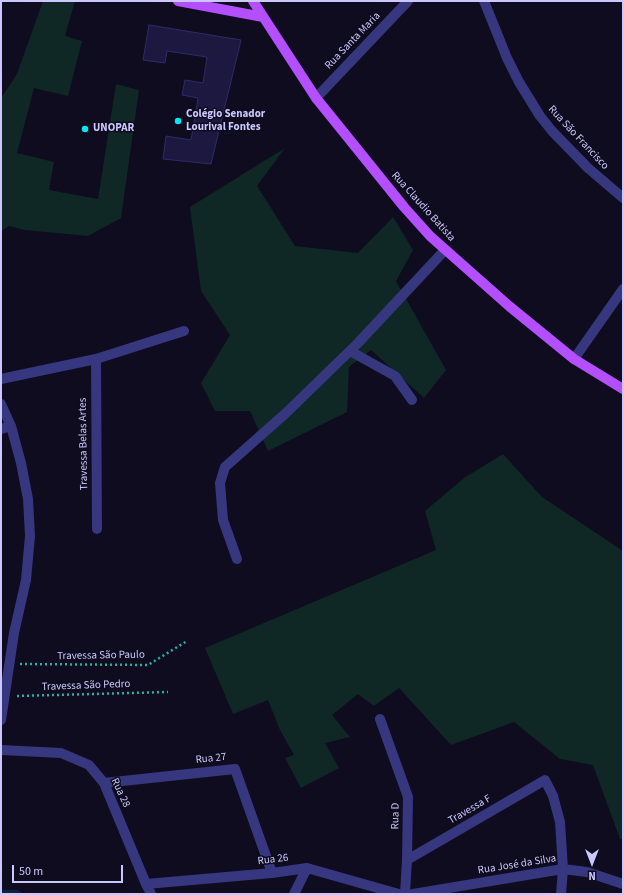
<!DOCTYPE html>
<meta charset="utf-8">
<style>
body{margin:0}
#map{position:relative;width:624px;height:895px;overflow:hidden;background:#0e0c1e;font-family:"Source Sans 3",sans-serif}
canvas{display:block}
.frame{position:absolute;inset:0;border:2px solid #ccc8ff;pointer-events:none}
.north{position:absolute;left:572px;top:843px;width:40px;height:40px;-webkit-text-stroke:3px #0e0c1e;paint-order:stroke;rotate:180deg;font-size:11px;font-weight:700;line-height:16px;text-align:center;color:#ccc8ff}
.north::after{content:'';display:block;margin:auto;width:14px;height:18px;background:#ccc8ff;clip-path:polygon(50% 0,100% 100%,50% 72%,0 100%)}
.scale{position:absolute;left:12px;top:865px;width:111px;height:18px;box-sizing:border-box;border:2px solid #ccc8ff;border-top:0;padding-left:5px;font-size:12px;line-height:14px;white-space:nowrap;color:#ccc8ff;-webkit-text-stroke:3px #0e0c1e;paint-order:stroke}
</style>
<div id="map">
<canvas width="624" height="895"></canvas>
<div class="frame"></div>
<div class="north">N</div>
<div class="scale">50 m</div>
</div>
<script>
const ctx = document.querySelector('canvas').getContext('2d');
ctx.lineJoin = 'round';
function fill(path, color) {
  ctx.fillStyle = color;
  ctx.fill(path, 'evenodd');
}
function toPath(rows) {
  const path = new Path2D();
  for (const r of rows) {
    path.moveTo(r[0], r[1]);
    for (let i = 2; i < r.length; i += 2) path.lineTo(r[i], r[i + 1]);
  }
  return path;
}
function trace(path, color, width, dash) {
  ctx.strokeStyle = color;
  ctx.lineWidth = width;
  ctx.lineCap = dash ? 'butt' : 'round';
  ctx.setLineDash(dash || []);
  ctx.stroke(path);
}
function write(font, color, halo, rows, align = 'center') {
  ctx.font = font + ' "Source Sans 3",sans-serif';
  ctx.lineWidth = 3;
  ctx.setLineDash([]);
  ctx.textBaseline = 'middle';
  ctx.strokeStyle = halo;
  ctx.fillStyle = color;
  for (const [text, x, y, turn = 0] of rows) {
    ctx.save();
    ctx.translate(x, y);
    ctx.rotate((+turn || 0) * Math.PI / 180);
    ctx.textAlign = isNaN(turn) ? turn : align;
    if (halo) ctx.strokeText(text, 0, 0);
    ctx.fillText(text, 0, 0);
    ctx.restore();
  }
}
const green = toPath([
 [43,1,75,1,65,36,82,41,68,96,34,88,17,153,54,162,49,190,98,199,116,84,139,90,121,218,88,236,25,230,9,226,1,231,1,98,17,74],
 [285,148,257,186,295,246,358,253,393,217,413,250,396,281,446,370,424,398,371,350,349,367,347,412,268,451,250,411,215,411,201,383,230,335,201,291,190,207],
 [503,454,542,497,623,551,623,839,620,839,593,765,560,759,514,722,451,745,399,688,374,706,358,694,332,715,350,737,325,743,339,768,301,788,285,758,294,755,280,730,268,700,233,714,205,648,436,550,425,511,464,478]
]);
const stream = toPath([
 [1,892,17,892,20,894]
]);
const building = toPath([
 [149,25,241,40,211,164,163,159,166,136,191,140,198,98,182,95,185,80,203,83,207,57,167,51,165,63,143,60,149,25]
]);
const path = toPath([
 [20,664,148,665,187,641],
 [17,696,168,692]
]);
const minor = toPath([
 [484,1,507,58,519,82,540,116,552,131,588,168,623,198],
 [316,98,408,1],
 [350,351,395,376,412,400],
 [96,359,97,529],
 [574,359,623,289],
 [1,379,96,359,184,331],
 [1,404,11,426,21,463,28,499,30,536,26,580,14,633,1,720],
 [1,429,11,426],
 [237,559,223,520,220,483,225,467,286,413,358,343,445,250],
 [380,719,408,797,407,860,405,894],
 [1,750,61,753,89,765,104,783,146,884,151,894],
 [104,783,235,769,272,873],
 [407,860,545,780,553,796,560,822,563,869,561,894],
 [146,884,272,873,307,868,399,894],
 [294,894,307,868],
 [413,894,563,869,587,872,623,884]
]);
const major = toPath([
 [178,1,263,17],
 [253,1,316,98,404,207,430,236,509,306,574,359,623,389]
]);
const markers = [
 [178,121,4,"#00e8f3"],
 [85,129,4,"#00e8f3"]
];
const streetNames = [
 ["Rua Santa Maria",353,41,-46],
 ["Rua São Francisco",578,138,47],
 ["Rua Claudio Batista",423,207,48],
 ["Travessa Belas Artes",84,444,-91],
 ["Travessa São Paulo",101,656,-1],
 ["Travessa São Pedro",86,686,-2],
 ["Rua 27",211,759,-6],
 ["Rua 28",120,793,65],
 ["Travessa F",470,810,-30],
 ["Rua D",396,816,-89],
 ["Rua 26",273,860,-7],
 ["Rua José da Silva",517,865,-9]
];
const poiNames = [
 ["Colégio Senador",186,115],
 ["Lourival Fontes",186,128],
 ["UNOPAR",93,129]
];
fill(green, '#0f2826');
trace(stream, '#0b2342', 4.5);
fill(building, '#1d183f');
trace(building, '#33296b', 1);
trace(path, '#2cb0a1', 2.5, [2, 3]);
trace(minor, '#36377e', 10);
trace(major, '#b44fff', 10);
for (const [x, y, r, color] of markers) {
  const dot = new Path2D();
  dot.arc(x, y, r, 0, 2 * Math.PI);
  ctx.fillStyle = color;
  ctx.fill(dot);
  trace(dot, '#0e0c1e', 1.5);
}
write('11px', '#ccc8ff', '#0e0c1e', streetNames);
write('bold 11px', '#ccc8ff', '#0e0c1e', poiNames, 'left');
</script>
